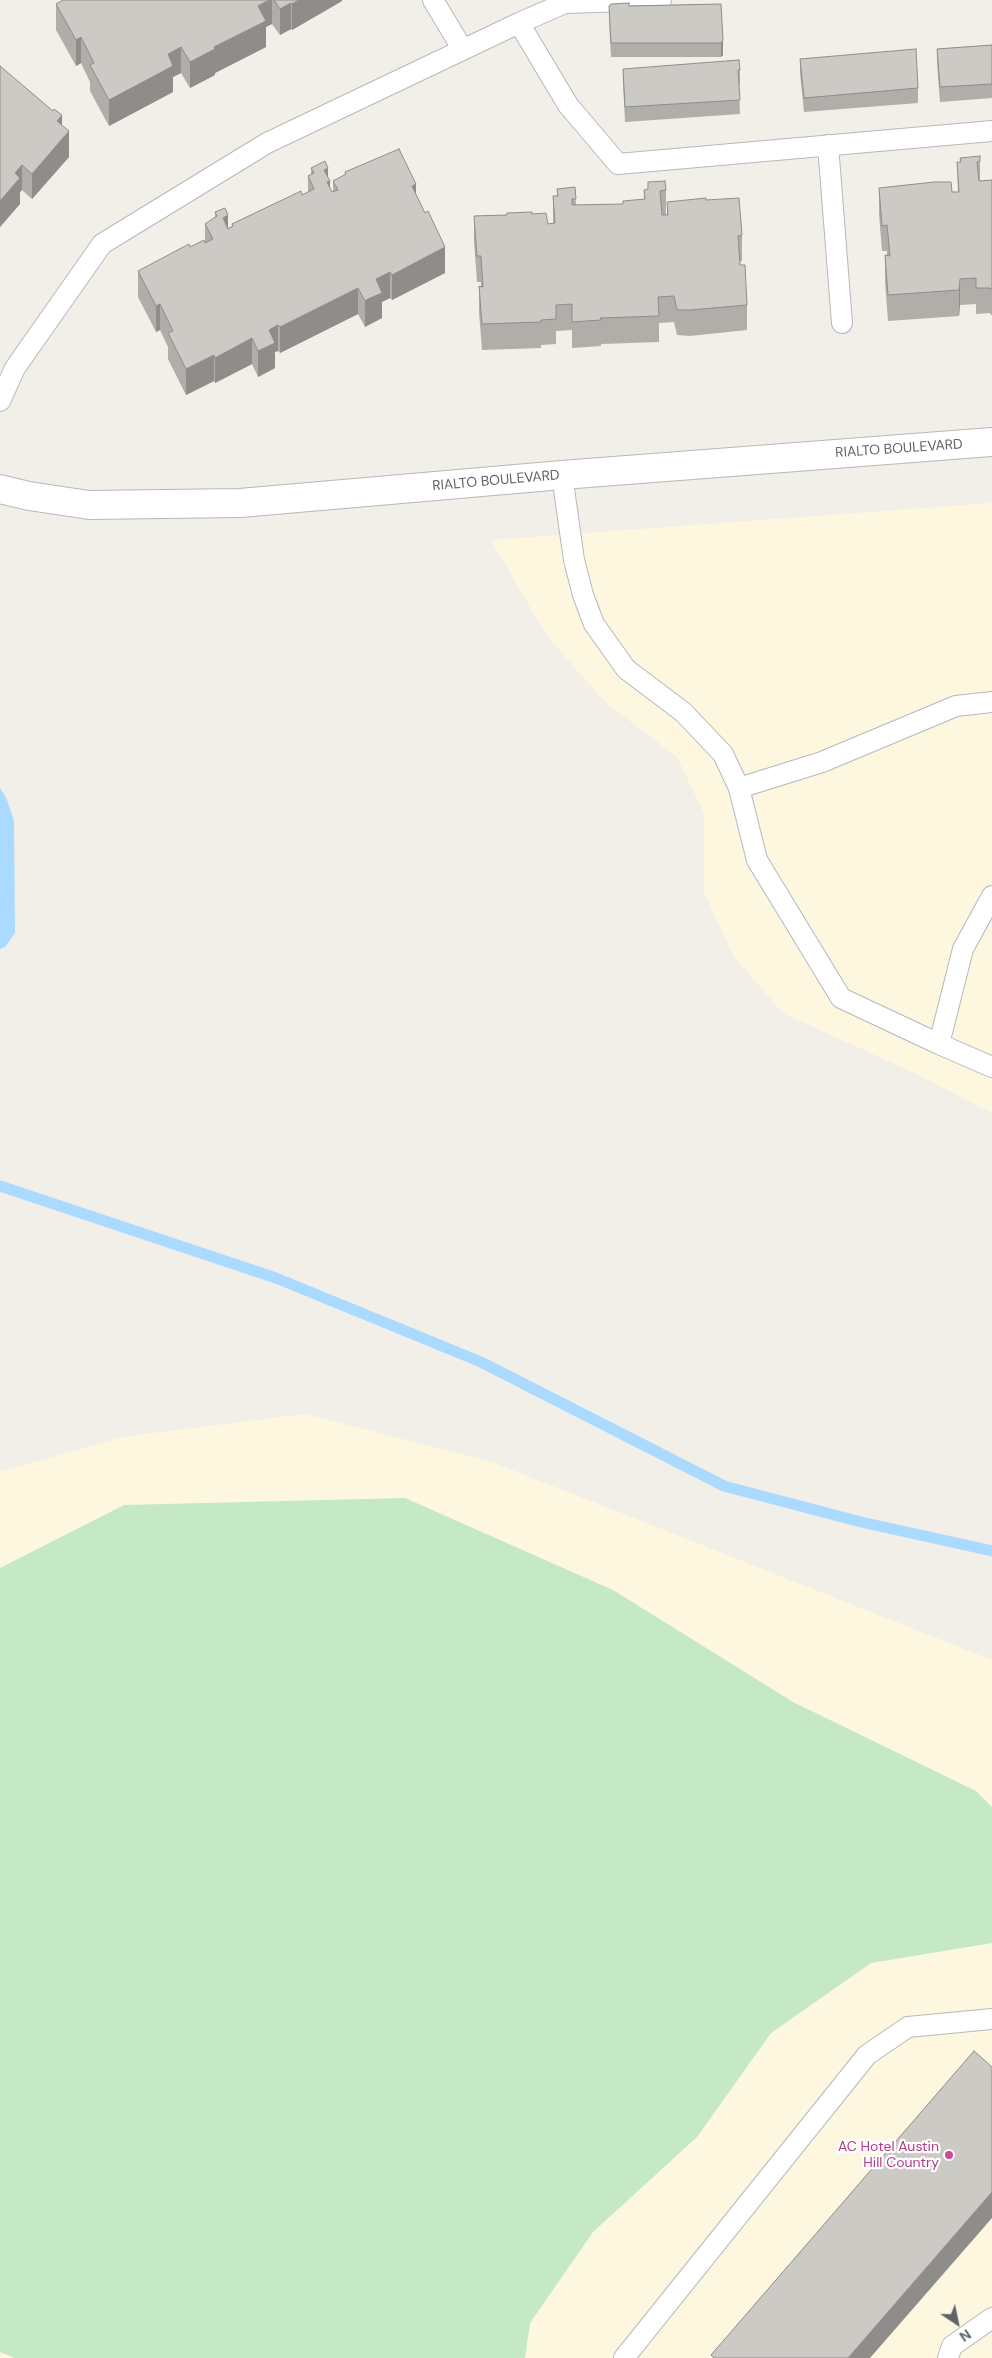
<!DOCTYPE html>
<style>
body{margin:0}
#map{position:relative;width:992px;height:2358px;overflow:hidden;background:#f1efe8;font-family:"DM Sans",sans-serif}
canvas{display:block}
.north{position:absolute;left:932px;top:2298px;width:50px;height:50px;-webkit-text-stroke:4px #fff;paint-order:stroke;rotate:146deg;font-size:14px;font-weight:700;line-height:20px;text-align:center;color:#5f6368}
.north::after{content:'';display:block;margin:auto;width:18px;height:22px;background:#5f6368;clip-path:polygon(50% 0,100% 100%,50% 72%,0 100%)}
</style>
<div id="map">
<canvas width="992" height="2358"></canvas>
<div class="north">N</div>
</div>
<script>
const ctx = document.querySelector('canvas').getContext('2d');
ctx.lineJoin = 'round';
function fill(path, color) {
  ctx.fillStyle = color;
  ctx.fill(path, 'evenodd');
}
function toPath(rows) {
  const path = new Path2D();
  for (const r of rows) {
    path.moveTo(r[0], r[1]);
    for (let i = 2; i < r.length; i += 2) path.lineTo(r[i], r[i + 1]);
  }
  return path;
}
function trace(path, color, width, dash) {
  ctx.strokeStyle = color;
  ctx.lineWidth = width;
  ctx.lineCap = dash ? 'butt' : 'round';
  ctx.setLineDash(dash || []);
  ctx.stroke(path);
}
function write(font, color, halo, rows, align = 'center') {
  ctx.font = font + ' "DM Sans",sans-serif';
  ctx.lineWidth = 4.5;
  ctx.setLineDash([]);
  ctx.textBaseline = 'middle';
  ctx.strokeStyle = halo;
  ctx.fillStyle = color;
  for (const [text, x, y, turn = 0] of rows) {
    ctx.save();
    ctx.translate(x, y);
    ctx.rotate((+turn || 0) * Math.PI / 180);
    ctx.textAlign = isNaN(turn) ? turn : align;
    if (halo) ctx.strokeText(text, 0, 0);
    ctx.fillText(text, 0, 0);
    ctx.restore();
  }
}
const commercial = toPath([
 [992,503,992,1113,912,1072,783,1013,734,957,704,892,704,813,677,757,605,702,547,636,491,540],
 [305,1414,492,1462,992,1660,992,2358,0,2358,0,1472,122,1437]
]);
const green = toPath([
 [405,1498,613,1590,793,1702,976,1791,992,1807,992,1943,871,1963,771,2033,697,2137,593,2232,530,2323,525,2358,15,2358,0,2352,0,1568,124,1505]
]);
const water = toPath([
 [0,788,6,797,14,821,15,933,5,947,0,949]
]);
const stream = toPath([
 [0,1186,276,1278,481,1362,724,1486,861,1522,992,1551]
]);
const service = toPath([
 [433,0,463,50],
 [519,23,565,3,661,0],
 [828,145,842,323],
 [0,401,15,368,102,244,267,143,519,23,568,105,618,164,992,131],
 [562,475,574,560,583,595,594,624,626,669,683,712,723,754,739,788,757,860,841,998,939,1044,992,1067],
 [739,788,822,762,956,706,992,702],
 [939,1044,963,949,992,896],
 [624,2358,867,2055,908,2027,992,2019],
 [948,2358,952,2346,992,2318]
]);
const tertiary = toPath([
 [0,489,29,496,89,505,240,503,562,475,992,442]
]);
const wall = toPath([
 [63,0,342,0,342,1,292,30,291,29,280,35,272,24,266,27,266,47,215,73,215,75,190,88,181,73,173,77,173,92,109,126,90,91,90,82,81,63,76,66,56,30,56,4],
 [721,4,723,55,721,57,611,57,609,20,609,6],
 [992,45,992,98,940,102,937,63,937,49],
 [800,59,918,88,918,103,804,112,800,73],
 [0,66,62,125,69,157,32,199,22,190,20,192,20,204,0,227],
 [623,69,740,70,740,85,739,85,740,114,625,122,623,83],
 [980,156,980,181,992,180,992,315,991,315,990,313,976,314,976,304,960,305,959,316,888,321,885,281,885,255,887,256,887,251,882,251,879,214,879,188,958,192,957,162,960,162],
 [311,168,328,178,330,188,332,192,333,192,333,181,345,175,345,172,416,195,445,273,392,300,390,298,382,302,382,318,368,325,365,327,358,314,280,353,278,351,275,352,275,368,258,377,252,364,215,383,214,381,186,395,168,359,168,347,160,330,156,332,138,297,138,271,190,247,205,242,205,224,215,217,215,212,228,228,232,226,232,224,308,192,308,176,311,174],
 [648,182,666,190,666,215,667,215,667,202,706,200,742,235,742,261,740,261,747,305,747,330,690,336,677,335,674,322,659,323,659,342,601,344,601,346,572,348,572,330,556,331,556,344,541,345,541,348,482,350,479,312,479,286,481,286,481,282,477,282,474,242,474,216,532,214,548,224,553,223,553,196,557,196,557,189,575,187,576,205,623,204,644,199,644,190,648,189]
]);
const shadedWall = toPath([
 [269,0,272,0,272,24,266,27,266,47,215,73,215,75,190,88,190,62,214,47,258,6],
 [299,0,342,0,342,1,292,30,292,4],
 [291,3,291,29,280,35,280,9],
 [81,37,81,63,76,66,76,40],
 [723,40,723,55,721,57,721,43],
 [181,47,181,73,173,77,173,92,109,126,109,100,168,54],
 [62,115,62,140,69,131,69,157,32,199,32,174,57,121],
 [22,165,22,190,20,192,20,204,0,227,0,201,15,173],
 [328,168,328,181,330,181,330,206,324,170],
 [416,184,416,210,412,186],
 [228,215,228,241,223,218],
 [445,247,445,273,392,300,392,275],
 [390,272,390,298,382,302,382,318,365,327,365,301,376,279],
 [960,279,960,305,959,316,959,290],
 [358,288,358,314,280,353,280,327],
 [160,304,160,330,156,332,156,306],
 [278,325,278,351,275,352,275,368,258,377,258,351,269,330],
 [252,338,252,364,215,383,215,358],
 [214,355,214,381,186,395,186,369],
 [992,2192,992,2218,870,2358,848,2358]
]);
const building = toPath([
 [63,0,269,0,258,6,266,21,214,47,215,49,190,62,181,47,168,54,173,66,109,100,90,65,94,63,81,37,76,40,56,4,63,0],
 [274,0,299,0,292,4,291,3,280,9,274,0],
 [629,3,629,6,721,4,723,40,721,43,611,43,609,6,611,4,629,3],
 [992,45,992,84,940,87,937,49,992,45],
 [916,49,918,88,804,98,800,59,916,49],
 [739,60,740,70,738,70,740,100,625,107,623,69,739,60],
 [0,66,53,111,54,109,62,115,57,121,69,131,32,174,22,165,15,173,20,178,0,201,0,66],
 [399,149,416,184,412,186,425,213,428,211,445,247,392,275,390,272,376,279,382,293,368,299,365,301,358,288,280,327,278,325,269,330,275,343,258,351,252,338,215,358,214,355,186,369,168,333,173,331,160,304,156,306,138,271,189,244,190,247,204,240,205,243,213,239,205,224,217,216,215,212,225,208,228,215,223,218,228,229,233,226,232,224,301,191,302,195,314,189,308,176,314,173,311,168,325,161,328,168,324,170,330,181,327,182,332,192,338,190,333,181,346,174,345,172,399,149],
 [980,156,980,161,977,162,979,181,992,180,992,289,991,289,990,288,976,288,976,278,960,279,959,290,888,295,885,255,890,256,887,225,882,226,879,188,934,182,951,182,952,192,959,192,957,162,961,162,960,158,980,156],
 [665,181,666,190,660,191,662,215,668,215,667,202,706,198,706,200,739,198,742,235,738,236,740,265,745,265,747,305,690,310,677,310,674,296,658,297,659,316,600,318,601,320,572,322,572,304,556,305,556,319,541,320,541,322,482,324,479,286,483,287,481,256,477,256,474,216,507,215,507,213,532,212,532,214,546,213,548,224,555,223,553,196,558,196,557,189,575,187,576,199,572,199,572,205,623,204,623,201,645,199,644,190,648,189,648,182,665,181],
 [974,2051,992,2067,992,2192,848,2358,714,2358,711,2355,974,2051]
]);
const markers = [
 [949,2155,5,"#d1479c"]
];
const streetNames = [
 ["RIALTO BOULEVARD",899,449,-4],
 ["RIALTO BOULEVARD",496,481,-5]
];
const hotelNames = [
 ["AC Hotel Austin",939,2147],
 ["Hill Country",939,2163]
];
fill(commercial, '#fef7e0');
fill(green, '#c5e8c5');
fill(water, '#aadaff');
trace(stream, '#aadaff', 11);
trace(service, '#b5b8bc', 22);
trace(tertiary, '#b5b8bc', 30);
trace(service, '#fff', 20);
trace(tertiary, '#fff', 28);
fill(wall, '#afaea9');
fill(shadedWall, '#8f8d8a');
fill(building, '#cccac5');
trace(building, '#8f8d8a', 1);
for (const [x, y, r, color] of markers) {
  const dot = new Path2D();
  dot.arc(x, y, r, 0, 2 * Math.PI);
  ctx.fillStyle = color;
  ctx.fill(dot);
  trace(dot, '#fff', 2);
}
write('14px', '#5f6368', '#fff', streetNames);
write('14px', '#b23c85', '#fff', hotelNames, 'right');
</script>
